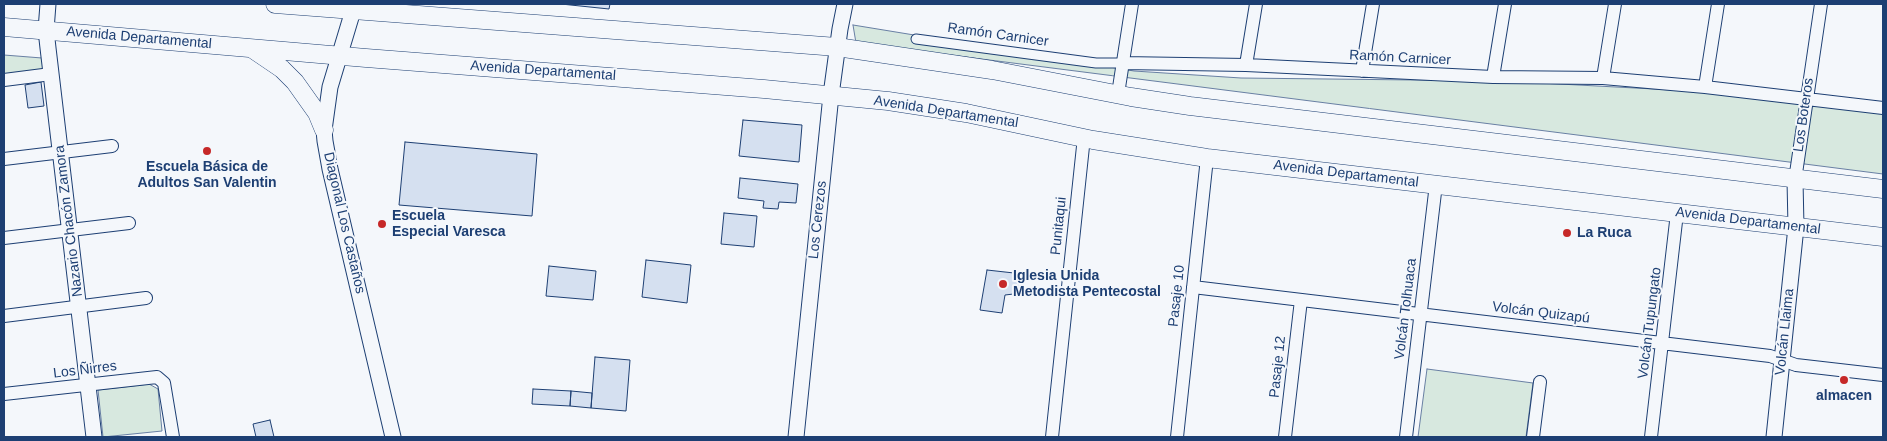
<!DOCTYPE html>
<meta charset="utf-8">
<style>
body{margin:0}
#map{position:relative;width:1887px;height:441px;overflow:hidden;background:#f4f7fb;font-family:Helvetica,sans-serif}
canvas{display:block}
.frame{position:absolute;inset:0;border:5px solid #1d3f73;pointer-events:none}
</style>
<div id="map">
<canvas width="1887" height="441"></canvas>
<div class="frame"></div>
</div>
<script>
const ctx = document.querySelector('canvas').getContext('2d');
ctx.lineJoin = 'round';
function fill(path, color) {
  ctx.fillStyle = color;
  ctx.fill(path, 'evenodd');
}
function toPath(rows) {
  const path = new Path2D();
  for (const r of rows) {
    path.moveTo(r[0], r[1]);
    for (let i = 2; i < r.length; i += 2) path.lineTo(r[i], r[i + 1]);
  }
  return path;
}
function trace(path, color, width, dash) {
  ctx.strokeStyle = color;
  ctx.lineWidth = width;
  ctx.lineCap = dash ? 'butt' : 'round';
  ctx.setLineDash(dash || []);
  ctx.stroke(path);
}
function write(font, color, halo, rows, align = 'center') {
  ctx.font = font + ' Helvetica,sans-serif';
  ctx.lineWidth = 4;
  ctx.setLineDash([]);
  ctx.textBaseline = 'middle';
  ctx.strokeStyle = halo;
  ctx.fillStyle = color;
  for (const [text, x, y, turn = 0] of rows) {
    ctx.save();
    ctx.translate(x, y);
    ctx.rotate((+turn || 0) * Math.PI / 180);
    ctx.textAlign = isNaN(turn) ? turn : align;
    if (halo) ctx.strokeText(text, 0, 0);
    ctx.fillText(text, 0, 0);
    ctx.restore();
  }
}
const green = toPath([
 [853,25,1134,71,1241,78,1503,81,1597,86,1711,92,1883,113,1883,174,856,43,853,25],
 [4,55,42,58,44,70,4,76,4,55],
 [1427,369,1533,383,1526,437,1418,437,1427,369],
 [149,384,158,389,162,431,103,437,98,390,149,384]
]);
const building = toPath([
 [561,4,610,4,609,9,561,4],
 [41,82,44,106,28,108,25,85,41,82],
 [743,120,802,125,799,162,739,156,743,120],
 [405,142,537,154,532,216,399,205,405,142],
 [740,178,798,184,796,203,779,202,778,209,763,208,764,201,738,198,740,178],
 [724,213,757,216,754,247,721,244,724,213],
 [646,260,691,265,687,303,642,297,646,260],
 [549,266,596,271,593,300,546,296,549,266],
 [987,270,1023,274,1022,293,1005,295,1002,313,980,310,987,270],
 [595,357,630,360,626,411,591,408,595,357],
 [533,389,571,391,570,406,532,404,533,389],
 [571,391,592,393,591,408,570,406,571,391],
 [270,420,274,437,256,437,253,424,270,420]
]);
const pedestrian = toPath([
 [916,39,1096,63,1123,63]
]);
const minor = toPath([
 [1123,63,1246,65,1493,77,1603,78,1705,87,1883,108],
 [1246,65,1256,4],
 [1362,71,1373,4],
 [1493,77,1505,4],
 [1603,78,1615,4],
 [4,80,51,74],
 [1705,87,1718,4],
 [1118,94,1132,4],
 [4,159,112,146],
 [1795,180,1821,4],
 [4,238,129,223],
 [1193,287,1770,356,1796,365,1883,375],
 [4,316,146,298],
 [4,394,157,377,164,383,173,437],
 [1052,437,1084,137],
 [1177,437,1207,158],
 [1285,437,1301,300],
 [1406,437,1436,184],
 [1533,437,1540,382],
 [1651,437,1677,213]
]);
const tertiary = toPath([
 [48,4,46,30,48,48,94,437],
 [355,4,330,87,324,130,325,141,330,169,393,437],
 [796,437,831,95,840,29,845,4],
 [1774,437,1796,227,1795,180]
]);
const secondary = toPath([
 [275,4,837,47,992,70,1131,97,1190,106,1883,189],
 [4,27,366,58,764,89,888,101,966,113,1093,140,1207,158,1883,237],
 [254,50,282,69,295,82,317,113,324,130]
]);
const markers = [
 [207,151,5,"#c62828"],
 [382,224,5,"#c62828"],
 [1567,233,5,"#c62828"],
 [1003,284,5,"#c62828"],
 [1844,380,5,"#c62828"]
];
const streetNames = [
 ["Ramón Carnicer",998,35,8],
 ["Avenida Departamental",139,38,5],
 ["Ramón Carnicer",1400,58,3],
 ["Avenida Departamental",543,71,4],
 ["Avenida Departamental",946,112,9],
 ["Los Boteros",1804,115,-82],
 ["Avenida Departamental",1346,174,7],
 ["Los Cerezos",818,220,-84],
 ["Nazario Chacón Zamora",69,221,-97],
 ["Avenida Departamental",1748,221,7],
 ["Diagonal Los Castaños",344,223,77],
 ["Punitaqui",1059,226,-84],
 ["Pasaje 10",1177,296,-84],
 ["Volcán Tolhuaca",1406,309,-83],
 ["Volcán Quizapú",1541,313,7],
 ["Volcán Tupungato",1650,323,-83],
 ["Volcán Llaima",1785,332,-84],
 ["Pasaje 12",1278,367,-84],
 ["Los Ñirres",85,370,-7]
];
const poiNames = [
 ["Escuela Básica de",207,167,"center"],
 ["Adultos San Valentin",207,183,"center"],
 ["Escuela",392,216],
 ["Especial Varesca",392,232],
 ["La Ruca",1577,233],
 ["Iglesia Unida",1013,276],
 ["Metodista Pentecostal",1013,292],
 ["almacen",1844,396,"center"]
];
fill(green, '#d7e8df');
trace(green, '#687fa3', 1);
fill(building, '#d5e0f0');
trace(building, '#1d3f73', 1);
trace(pedestrian, '#1d3f73', 11);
trace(minor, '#1d3f73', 14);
trace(tertiary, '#1d3f73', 17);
trace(secondary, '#1d3f73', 19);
trace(pedestrian, '#f4f7fb', 9);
trace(minor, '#f4f7fb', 12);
trace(tertiary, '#f4f7fb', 15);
trace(secondary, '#f4f7fb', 18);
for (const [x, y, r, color] of markers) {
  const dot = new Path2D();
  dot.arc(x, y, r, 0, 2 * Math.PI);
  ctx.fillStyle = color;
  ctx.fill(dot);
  trace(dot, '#f4f7fb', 2);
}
write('14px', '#1d3f73', '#f4f7fb', streetNames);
write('bold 14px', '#1d3f73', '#f4f7fb', poiNames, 'left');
</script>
